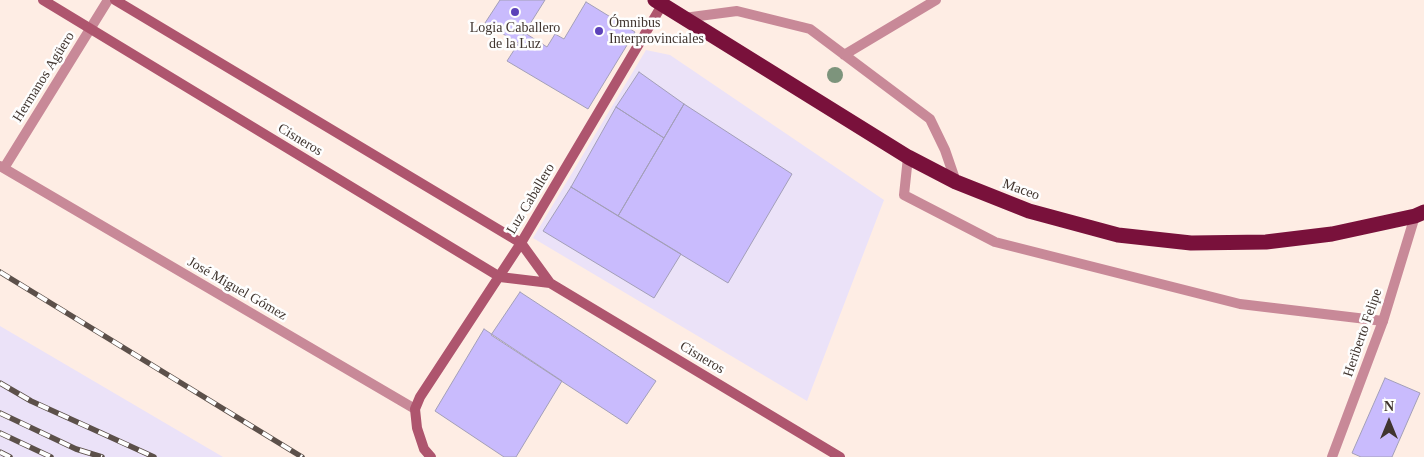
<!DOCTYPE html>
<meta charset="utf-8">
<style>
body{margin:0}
#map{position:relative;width:1424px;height:457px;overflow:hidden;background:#feede4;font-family:"Times New Roman",serif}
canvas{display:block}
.north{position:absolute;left:1364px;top:397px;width:50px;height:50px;-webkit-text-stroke:4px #fefefe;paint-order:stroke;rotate:0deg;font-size:14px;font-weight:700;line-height:20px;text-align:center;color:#40352f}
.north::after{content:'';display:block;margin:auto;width:18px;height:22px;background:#40352f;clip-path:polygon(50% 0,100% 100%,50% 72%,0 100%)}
</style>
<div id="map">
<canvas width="1424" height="457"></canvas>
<div class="north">N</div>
</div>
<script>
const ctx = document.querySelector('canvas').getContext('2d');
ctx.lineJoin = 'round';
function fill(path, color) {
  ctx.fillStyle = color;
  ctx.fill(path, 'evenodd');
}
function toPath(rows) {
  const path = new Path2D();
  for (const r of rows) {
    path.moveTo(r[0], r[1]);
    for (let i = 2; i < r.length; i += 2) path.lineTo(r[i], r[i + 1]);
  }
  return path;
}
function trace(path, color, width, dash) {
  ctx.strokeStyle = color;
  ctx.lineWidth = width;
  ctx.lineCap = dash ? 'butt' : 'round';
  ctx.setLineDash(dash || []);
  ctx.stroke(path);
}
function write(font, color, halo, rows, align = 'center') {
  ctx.font = font + ' "Times New Roman",serif';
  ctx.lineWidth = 5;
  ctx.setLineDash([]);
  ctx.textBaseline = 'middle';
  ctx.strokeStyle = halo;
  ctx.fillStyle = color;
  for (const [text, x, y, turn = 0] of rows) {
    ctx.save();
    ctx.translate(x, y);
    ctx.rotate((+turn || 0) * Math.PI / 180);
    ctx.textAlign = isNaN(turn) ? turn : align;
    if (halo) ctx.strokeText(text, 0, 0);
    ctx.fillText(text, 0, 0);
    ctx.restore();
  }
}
const industrial = toPath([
 [646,50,670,55,884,200,807,401,533,238],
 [0,326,223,457,0,457]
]);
const building = toPath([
 [500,0,545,0,518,43,485,23,500,0],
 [586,2,635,32,588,109,507,61,525,33,547,47,555,34,564,39,586,2],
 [639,72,684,104,664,138,616,107,639,72],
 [684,104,792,174,728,283,618,216,684,104],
 [616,107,664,138,618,216,571,187,616,107],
 [571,187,681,254,654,298,543,231,571,187],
 [520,292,656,381,627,424,491,335,520,292],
 [484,329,562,381,516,457,504,457,435,411,484,329],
 [1385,378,1420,393,1392,457,1361,457,1352,453,1385,378]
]);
const lane = toPath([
 [684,18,737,11,810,29,930,119,945,150,956,182],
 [844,55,936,0],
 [908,157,904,195,995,242,1240,304,1383,321]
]);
const street = toPath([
 [0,166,415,409],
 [4,168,108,0],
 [1332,457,1383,321,1415,216]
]);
const secondary = toPath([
 [43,0,500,277,550,283],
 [115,0,521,243,550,283,840,457],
 [431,457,424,449,417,428,415,409,420,397,521,243,662,5]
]);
const highway = toPath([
 [655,0,908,157,956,182,1029,211,1118,235,1191,243,1266,242,1332,234,1415,216,1424,212]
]);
const rail = toPath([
 [0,272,302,457],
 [0,383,31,401,154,457],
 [0,413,76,449,102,457],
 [0,433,51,457],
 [0,452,10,457]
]);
const trees = [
 [835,75]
];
const markers = [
 [515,12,5,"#5c42ba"],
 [599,31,5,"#5c42ba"]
];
const poiNames = [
 ["Ómnibus",609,23],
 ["Interprovinciales",609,39],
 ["Logia Caballero",515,28,"center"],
 ["de la Luz",515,44,"center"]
];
const streetNames = [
 ["Hermanos Agüero",44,77,-58],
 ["Cisneros",300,140,31],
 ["Maceo",1021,190,20],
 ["Luz Caballero",531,199,-59],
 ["José Miguel Gómez",237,289,30],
 ["Heriberto Felipe",1363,333,-71],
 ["Cisneros",702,358,31]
];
fill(industrial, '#ebe2f8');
fill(building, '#c9bbfd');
trace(building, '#a39fb8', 1);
trace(lane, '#c88998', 10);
trace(street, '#c88998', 10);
trace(secondary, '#ae556e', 10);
trace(highway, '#79113b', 15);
trace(rail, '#5c504a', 5.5);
trace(rail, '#fefefe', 4, [11]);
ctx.fillStyle = '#7d947c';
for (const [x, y] of trees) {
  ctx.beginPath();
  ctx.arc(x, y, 8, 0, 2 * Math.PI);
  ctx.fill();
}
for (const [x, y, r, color] of markers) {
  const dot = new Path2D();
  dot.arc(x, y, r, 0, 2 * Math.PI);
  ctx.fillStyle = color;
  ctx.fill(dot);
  trace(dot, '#fefefe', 2);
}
write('14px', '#40352f', '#fefefe', poiNames, 'left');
write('14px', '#40352f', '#fefefe', streetNames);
</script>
